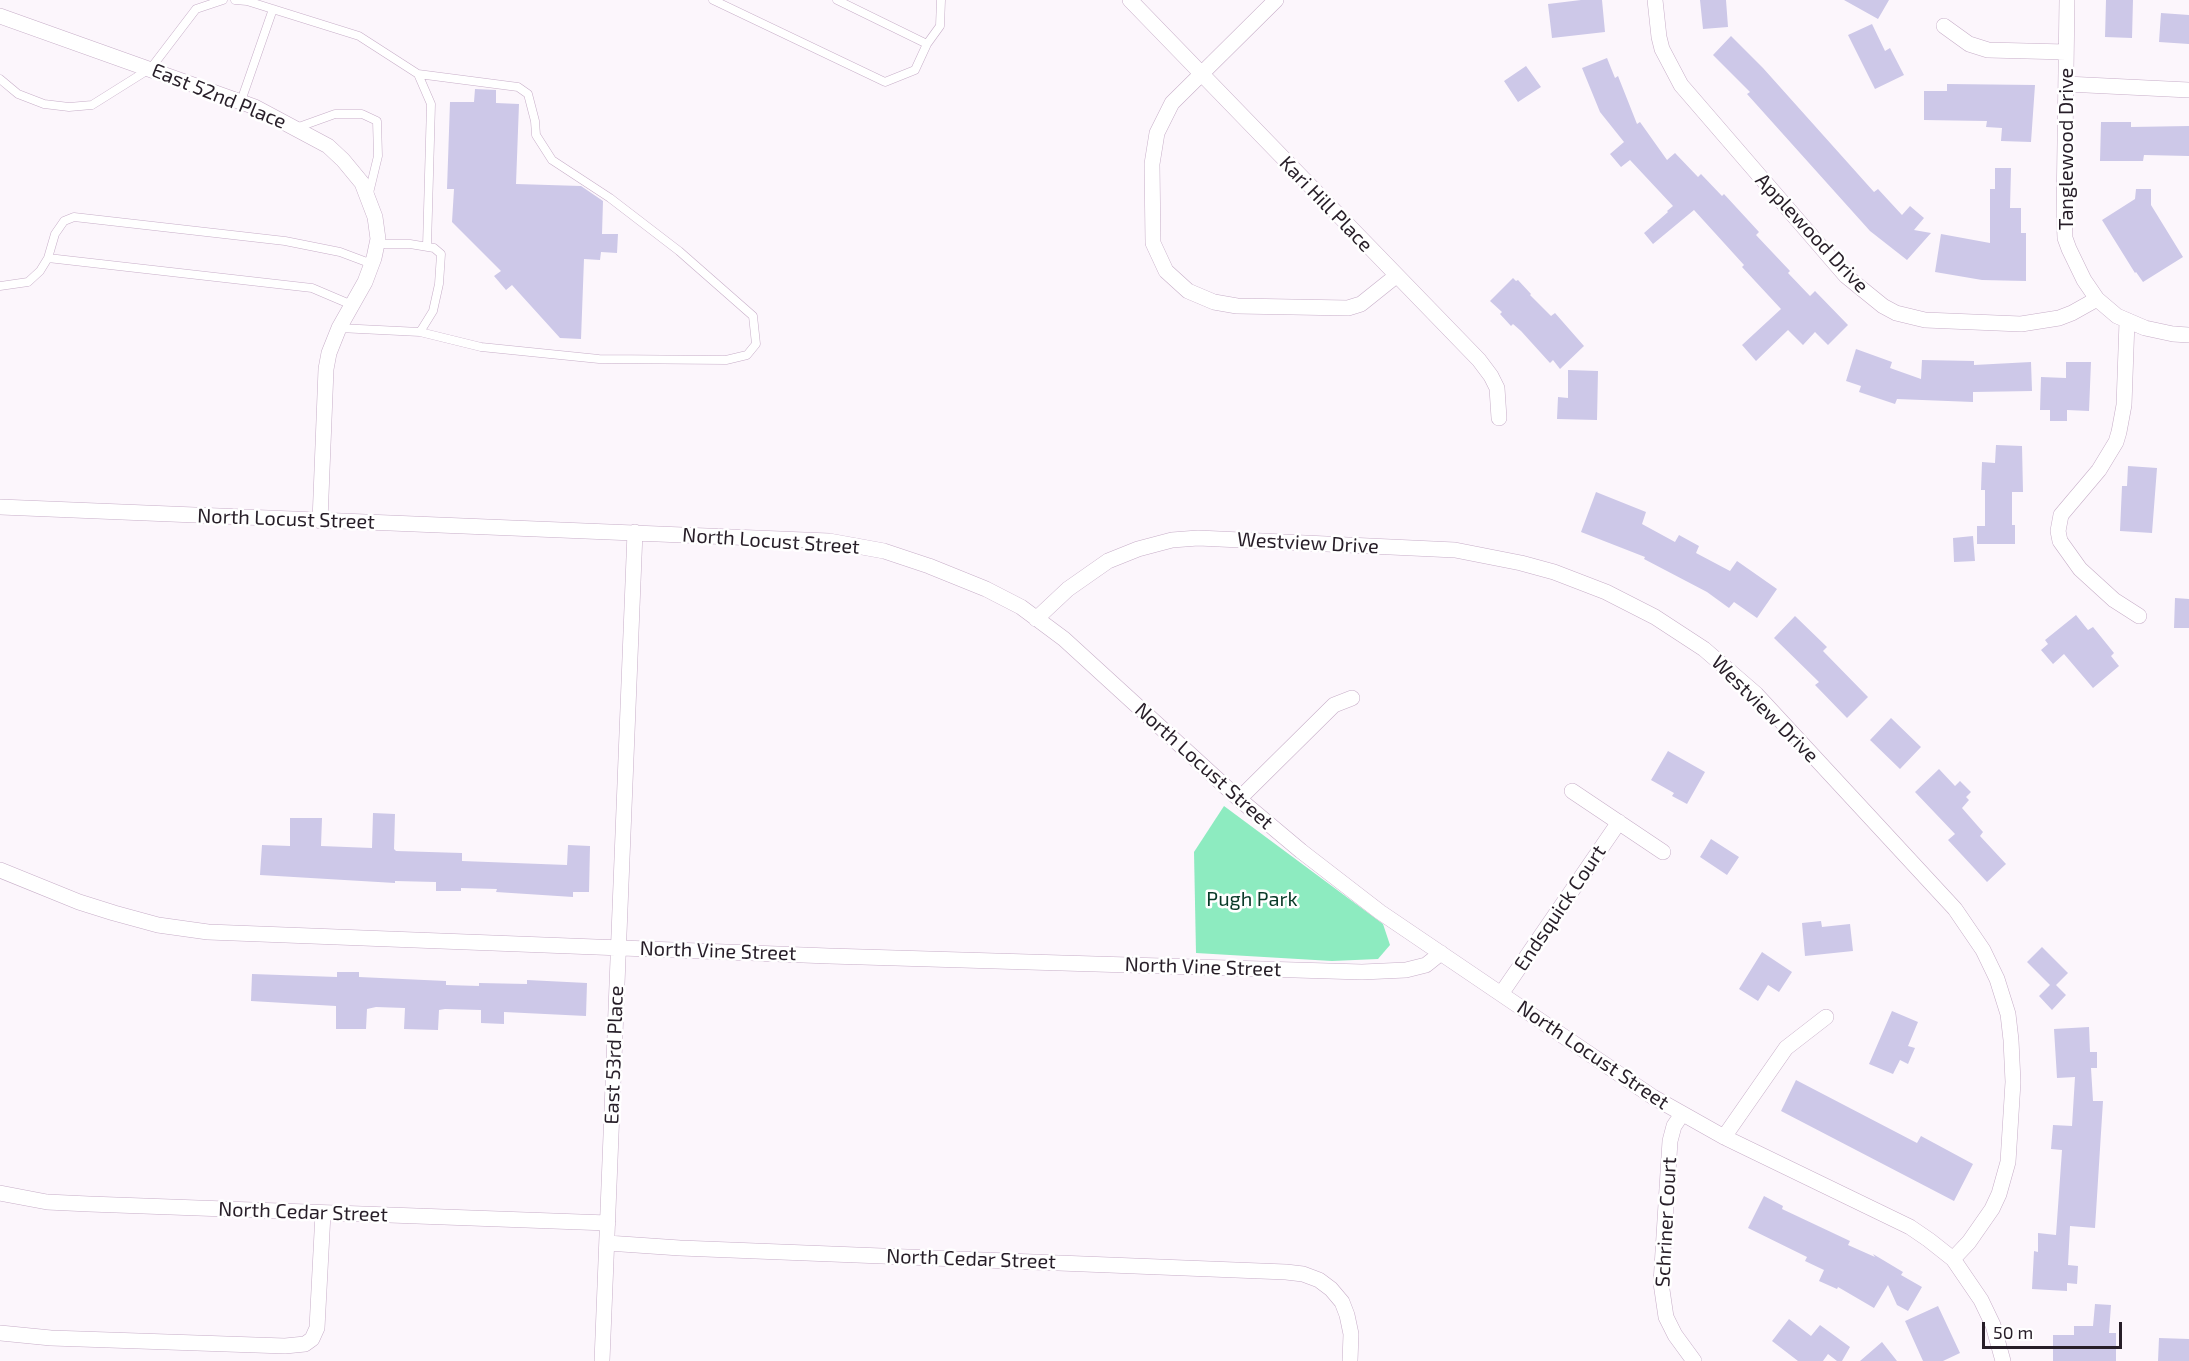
<!DOCTYPE html>
<style>
body{margin:0}
#map{position:relative;width:2189px;height:1361px;overflow:hidden;background:#fcf6fc;font-family:"Exo 2",sans-serif}
canvas{display:block}
.scale{position:absolute;left:1982px;top:1322px;width:140px;height:27px;box-sizing:border-box;border:3px solid #271e28;border-top:0;padding-left:8px;font-size:18px;line-height:21px;white-space:nowrap;color:#271e28;-webkit-text-stroke:4px #fff;paint-order:stroke}
</style>
<div id="map">
<canvas width="2189" height="1361"></canvas>
<div class="scale">50 m</div>
</div>
<script>
const ctx = document.querySelector('canvas').getContext('2d');
ctx.lineJoin = 'round';
function fill(path, color) {
  ctx.fillStyle = color;
  ctx.fill(path, 'evenodd');
}
function toPath(rows) {
  const path = new Path2D();
  for (const r of rows) {
    path.moveTo(r[0], r[1]);
    for (let i = 2; i < r.length; i += 2) path.lineTo(r[i], r[i + 1]);
  }
  return path;
}
function trace(path, color, width, dash) {
  ctx.strokeStyle = color;
  ctx.lineWidth = width;
  ctx.lineCap = dash ? 'butt' : 'round';
  ctx.setLineDash(dash || []);
  ctx.stroke(path);
}
function write(font, color, halo, rows, align = 'center') {
  ctx.font = font + ' "Exo 2",sans-serif';
  ctx.lineWidth = 5;
  ctx.setLineDash([]);
  ctx.textBaseline = 'middle';
  ctx.strokeStyle = halo;
  ctx.fillStyle = color;
  for (const [text, x, y, turn = 0] of rows) {
    ctx.save();
    ctx.translate(x, y);
    ctx.rotate((+turn || 0) * Math.PI / 180);
    ctx.textAlign = isNaN(turn) ? turn : align;
    if (halo) ctx.strokeText(text, 0, 0);
    ctx.fillText(text, 0, 0);
    ctx.restore();
  }
}
const green = toPath([
 [1224,806,1383,924,1390,945,1378,959,1332,961,1196,953,1194,852]
]);
const building = toPath([
 [1581,0,1602,0,1605,32,1552,38,1548,4],
 [1700,0,1726,0,1728,27,1703,29],
 [1844,0,1889,0,1878,19],
 [2106,0,2133,0,2132,38,2105,37],
 [2161,13,2189,15,2189,44,2159,42],
 [1872,24,1885,51,1890,48,1904,75,1875,89,1848,35],
 [1731,36,1763,68,1874,192,1878,189,1902,215,1910,206,1924,218,1914,230,1931,233,1907,260,1870,231,1747,94,1750,92,1713,55],
 [1607,58,1615,78,1618,76,1637,124,1640,122,1667,160,1675,153,1698,177,1701,174,1722,196,1724,194,1759,232,1756,235,1790,271,1788,273,1810,296,1815,291,1848,325,1828,345,1815,332,1803,345,1788,330,1756,361,1742,345,1781,309,1742,267,1744,265,1694,210,1653,244,1644,233,1668,212,1667,211,1673,206,1630,160,1621,167,1610,154,1624,142,1600,112,1582,68],
 [1526,66,1541,87,1518,102,1504,81],
 [1947,84,2035,85,2031,142,2001,141,2002,128,1986,127,1987,121,1924,120,1924,91,1947,91],
 [475,89,496,90,496,103,519,104,516,184,581,186,603,201,602,234,618,234,617,253,601,252,600,260,584,259,581,339,560,338,512,285,506,290,494,276,501,271,452,222,454,189,447,189,450,102,474,102],
 [2101,122,2131,122,2131,127,2189,126,2189,156,2144,155,2143,161,2100,161],
 [1995,168,2011,168,2010,208,2021,208,2021,233,2026,233,2026,281,1982,280,1935,272,1941,234,1990,243,1990,189,1995,189],
 [2136,189,2151,189,2151,205,2183,257,2143,282,2136,272,2135,273,2102,220,2135,199],
 [1513,278,1516,281,1518,280,1531,294,1530,295,1551,316,1555,313,1584,346,1560,369,1553,360,1550,363,1521,331,1513,324,1511,326,1500,314,1502,312,1490,301],
 [1856,349,1892,362,1890,368,1921,379,1922,360,1974,361,1974,365,2031,362,2032,391,1973,392,1973,402,1897,399,1895,404,1859,392,1861,386,1846,381],
 [2066,362,2091,362,2089,411,2067,410,2067,421,2050,421,2050,410,2040,410,2041,377,2066,378],
 [1568,370,1598,371,1597,420,1557,419,1558,397,1568,398],
 [1996,445,2022,446,2023,492,2012,492,2012,525,2015,525,2015,544,1977,544,1977,526,1985,526,1985,490,1981,490,1982,462,1995,463],
 [2128,466,2157,468,2152,533,2120,531,2122,486,2127,486],
 [1596,492,1646,512,1642,524,1675,542,1679,535,1699,546,1696,553,1730,571,1737,561,1777,589,1757,618,1734,602,1729,608,1707,592,1644,559,1645,557,1581,532],
 [1973,536,1975,561,1954,562,1953,538],
 [2175,598,2189,599,2189,628,2174,628],
 [2076,615,2088,630,2093,627,2114,653,2111,656,2119,666,2093,688,2064,654,2053,664,2041,650,2048,644,2045,640],
 [1795,616,1827,647,1823,651,1868,697,1847,718,1815,685,1819,682,1774,638],
 [1891,718,1921,747,1900,769,1870,740],
 [1668,751,1705,772,1687,804,1672,796,1674,793,1651,780],
 [1939,769,1955,786,1960,781,1971,792,1966,797,1969,800,1962,808,1983,832,1980,836,2006,864,1987,882,1948,840,1955,834,1915,792],
 [373,813,395,814,394,849,396,851,462,853,462,861,567,865,568,845,590,846,589,892,573,892,573,897,496,892,497,889,461,888,461,891,436,891,436,882,395,881,395,883,260,875,262,845,290,846,290,818,322,818,321,846,372,848],
 [1711,839,1739,857,1727,875,1700,857],
 [1821,921,1822,927,1850,924,1853,951,1805,956,1802,923],
 [2042,947,2068,973,2056,985,2066,995,2052,1010,2039,996,2050,985,2027,962],
 [1762,952,1792,972,1779,992,1768,985,1758,1001,1739,989],
 [337,972,359,972,359,977,446,981,446,985,479,986,479,983,527,984,527,980,587,983,586,1016,504,1012,504,1024,481,1023,481,1010,445,1009,439,1010,438,1030,404,1029,405,1008,376,1007,367,1009,366,1029,336,1029,336,1006,251,1001,252,974,337,977],
 [1892,1011,1918,1022,1908,1046,1915,1048,1908,1064,1900,1060,1893,1074,1869,1064],
 [2089,1027,2090,1052,2097,1052,2097,1068,2091,1068,2093,1101,2103,1101,2095,1228,2070,1226,2068,1265,2078,1266,2077,1284,2067,1283,2067,1291,2032,1289,2034,1251,2038,1252,2038,1233,2056,1235,2062,1150,2051,1149,2053,1125,2072,1126,2075,1077,2057,1078,2054,1029],
 [1796,1080,1917,1143,1921,1136,1973,1164,1954,1201,1781,1111],
 [1764,1196,1783,1206,1782,1209,1850,1241,1848,1245,1875,1257,1873,1254,1903,1272,1901,1275,1922,1287,1908,1311,1897,1305,1888,1285,1874,1308,1838,1287,1837,1289,1819,1281,1824,1270,1805,1261,1807,1257,1748,1228],
 [2095,1304,2111,1305,2109,1333,2116,1333,2116,1361,2053,1361,2053,1335,2074,1335,2074,1326,2093,1326],
 [1938,1306,1960,1353,1943,1361,1923,1361,1905,1321],
 [1789,1319,1811,1336,1820,1325,1850,1347,1842,1361,1837,1361,1828,1354,1823,1361,1798,1361,1772,1341],
 [2159,1338,2189,1339,2189,1361,2158,1361],
 [1882,1342,1897,1361,1860,1361]
]);
const lane = toPath([
 [235,0,247,1,359,36,418,74,518,87,528,94,535,121,536,135,552,160,610,198,679,251,753,316,756,344,747,355,726,360,599,359,481,347,420,332,339,328],
 [713,0,885,82,915,70,927,44],
 [837,0,927,44,940,26,941,0],
 [418,74,431,104,427,246],
 [0,79,18,94,44,104,69,107,92,105,151,68,196,9,223,0],
 [241,101,273,9],
 [296,128,335,114,362,114,377,121,378,156,369,193],
 [377,244,410,244,434,248,441,254,439,284,433,311,420,332],
 [48,258,312,288,352,305],
 [0,286,28,282,40,271,48,258,55,234,64,221,74,217,285,241,340,252,372,264]
]);
const street = toPath([
 [1130,0,1479,360,1491,376,1497,388,1499,418],
 [1276,0,1172,103,1157,133,1152,164,1153,243,1166,271,1188,291,1214,302,1237,306,1348,308,1361,304,1396,276],
 [1655,0,1659,37,1662,49,1681,85,1846,276,1883,306,1896,313,1925,320,2021,324,2059,318,2072,313,2097,299],
 [2067,0,2064,214,2065,238,2069,249,2084,280,2097,299,2117,316,2145,328,2173,334,2189,335],
 [0,16,255,107,328,146,343,160,362,183,375,217,378,239,374,258,365,282,339,328,329,353,326,369,320,521],
 [1944,26,1969,44,1988,50,2066,52],
 [2066,84,2189,90],
 [2127,321,2124,405,2119,432,2116,442,2099,470,2061,515,2058,531,2060,541,2080,569,2114,600,2139,616],
 [0,507,829,541,884,551,929,566,986,589,1021,607,1064,639,1239,799,1301,851,1380,912,1653,1097,1724,1137,1910,1227,1929,1240,1953,1259,1981,1300,1993,1325,2003,1361],
 [1036,619,1068,589,1108,561,1138,549,1172,540,1198,538,1455,550,1521,563,1554,572,1606,592,1655,617,1704,649,1756,694,1955,909,1983,950,1997,979,2008,1014,2011,1040,2013,1082,2008,1162,1999,1194,1992,1209,1969,1242,1953,1259],
 [1572,791,1663,852],
 [1239,799,1334,705,1352,698],
 [0,870,79,902,114,913,158,925,208,932,829,956,1362,972,1406,970,1426,965,1441,953],
 [1501,994,1619,822],
 [1682,1114,1674,1126,1670,1141,1661,1283,1666,1317,1675,1335,1694,1361],
 [1724,1137,1786,1048,1826,1017],
 [0,1193,47,1202,89,1204,608,1223],
 [607,1243,680,1248,1286,1272,1303,1274,1319,1280,1331,1289,1342,1302,1347,1315,1351,1334,1350,1361],
 [0,1333,51,1338,285,1346,305,1344,312,1339,317,1328,323,1213],
 [602,1361,635,532]
]);
const streetNames = [
 ["East 52nd Place",219,96,22],
 ["Tanglewood Drive",2066,149,-90],
 ["Kari Hill Place",1326,204,46],
 ["Applewood Drive",1812,233,47],
 ["North Locust Street",286,519,2],
 ["North Locust Street",771,541,4],
 ["Westview Drive",1308,543,3],
 ["Westview Drive",1765,709,45],
 ["North Locust Street",1204,766,42],
 ["Endsquick Court",1560,908,-56],
 ["North Vine Street",718,951,2],
 ["North Vine Street",1203,967,2],
 ["East 53rd Place",614,1055,-88],
 ["North Locust Street",1593,1055,34],
 ["North Cedar Street",303,1212,2],
 ["Schriner Court",1666,1222,-87],
 ["North Cedar Street",971,1259,2]
];
const parkNames = [
 ["Pugh Park",1252,899]
];
fill(green, '#8debc0');
fill(building, '#cdc8e8');
trace(lane, '#c7aec8', 9);
trace(street, '#c7aec8', 16);
trace(lane, '#fff', 8);
trace(street, '#fff', 15);
write('20px', '#271e28', '#fff', streetNames);
write('20px', '#093a28', '#fff', parkNames);
</script>
